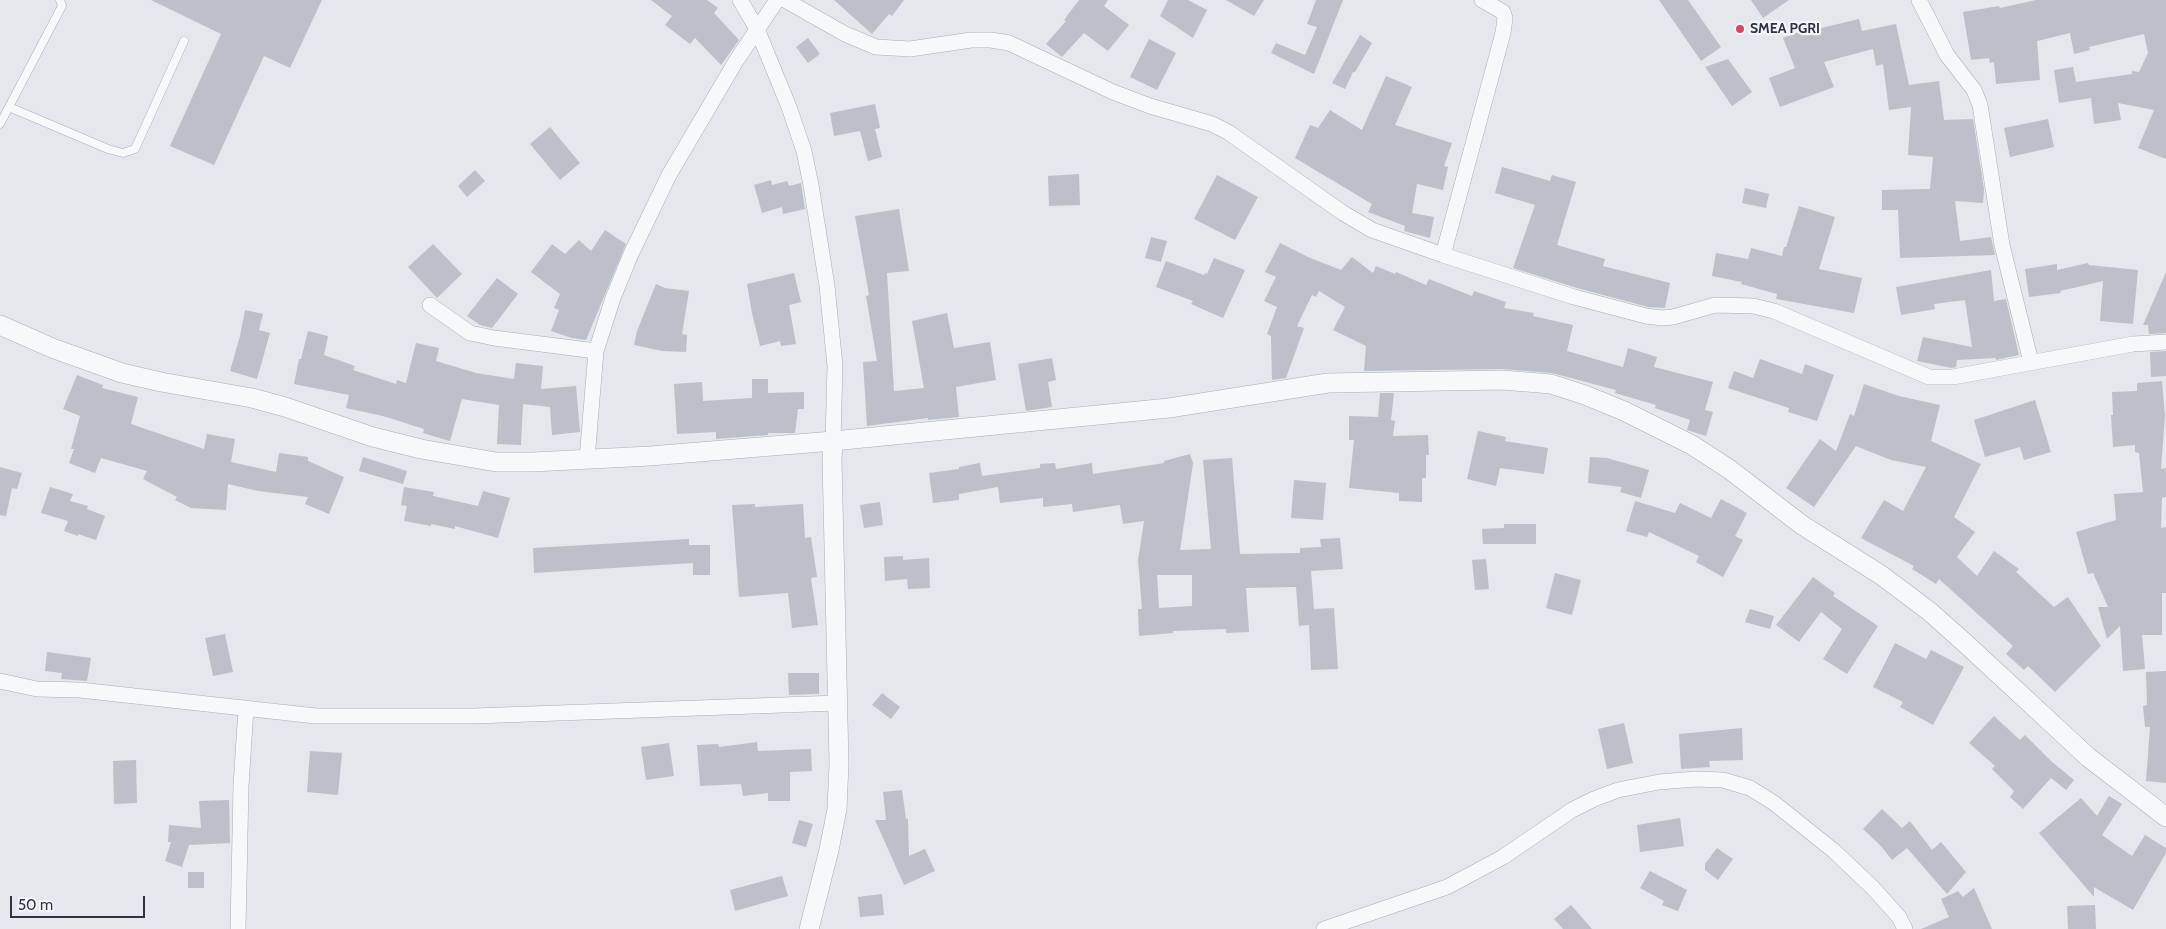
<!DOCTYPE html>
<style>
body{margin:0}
#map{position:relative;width:2166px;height:929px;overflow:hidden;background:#e4e7ec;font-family:Cabin,sans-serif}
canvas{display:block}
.scale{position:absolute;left:10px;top:896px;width:135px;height:22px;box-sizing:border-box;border:2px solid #2b3445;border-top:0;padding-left:6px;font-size:15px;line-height:18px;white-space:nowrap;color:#2b3445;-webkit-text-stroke:4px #f4f6f9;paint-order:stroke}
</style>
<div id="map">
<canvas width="2166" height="929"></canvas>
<div class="scale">50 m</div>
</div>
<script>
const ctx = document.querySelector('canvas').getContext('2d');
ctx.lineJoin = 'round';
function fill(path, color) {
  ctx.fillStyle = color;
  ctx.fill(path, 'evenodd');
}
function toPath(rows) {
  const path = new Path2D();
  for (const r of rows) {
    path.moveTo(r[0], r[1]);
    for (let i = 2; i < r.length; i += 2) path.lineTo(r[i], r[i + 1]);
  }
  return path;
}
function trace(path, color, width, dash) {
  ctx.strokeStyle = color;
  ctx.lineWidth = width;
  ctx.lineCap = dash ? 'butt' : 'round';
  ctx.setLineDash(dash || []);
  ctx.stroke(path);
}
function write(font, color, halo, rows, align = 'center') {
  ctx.font = font + ' Cabin,sans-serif';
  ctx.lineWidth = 4.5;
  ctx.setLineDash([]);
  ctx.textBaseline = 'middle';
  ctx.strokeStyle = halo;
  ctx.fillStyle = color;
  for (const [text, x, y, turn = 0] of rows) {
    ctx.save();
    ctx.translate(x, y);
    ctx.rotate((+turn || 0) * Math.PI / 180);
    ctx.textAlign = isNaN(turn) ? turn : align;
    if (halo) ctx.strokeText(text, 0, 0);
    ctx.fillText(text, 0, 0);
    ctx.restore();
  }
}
const building = toPath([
 [151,0,322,0,290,68,264,56,214,165,170,146,221,34],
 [651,0,707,0,718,8,714,13,739,40,721,65,695,38,690,44,665,25,672,16],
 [834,0,904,0,892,16,889,14,872,34],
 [1079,0,1108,0,1104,6,1129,25,1108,51,1084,33,1062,57,1046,44,1066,21,1064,20],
 [1168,0,1188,0,1207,10,1193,38,1160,16],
 [1226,0,1264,0,1254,16],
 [1316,0,1343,0,1314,74,1271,53,1276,43,1305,55,1317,27,1307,24],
 [1659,0,1688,0,1721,47,1701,61],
 [1751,0,1789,0,1763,18],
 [2036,0,2166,0,2166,159,2138,148,2154,110,2118,103,2121,120,2094,124,2091,98,2059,103,2054,70,2073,67,2076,82,2132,74,2132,71,2139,72,2148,53,2144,34,2089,47,2090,50,2074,54,2070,33,2037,41,2040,80,1996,84,1994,62,1990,63,1989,58,1971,60,1963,12,1999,6,2000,8],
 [1859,19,1862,31,1896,24,1909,85,1939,81,1944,120,1973,119,1984,189,1983,203,1955,201,1960,241,1991,237,1995,255,1900,258,1898,210,1882,210,1882,190,1930,189,1933,157,1908,155,1911,107,1889,110,1883,64,1876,66,1873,49,1824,62,1834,87,1780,107,1769,78,1795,68,1783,38,1812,27,1813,30],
 [1360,35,1372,43,1355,72,1353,72,1345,89,1332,83],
 [808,38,820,54,808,63,796,47],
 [1149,39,1176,53,1157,90,1130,77],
 [1728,59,1752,92,1732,106,1705,67],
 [1386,76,1412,87,1395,125,1452,143,1444,166,1448,167,1443,190,1417,184,1412,213,1434,217,1430,238,1404,231,1405,226,1368,212,1372,204,1295,158,1310,125,1318,128,1330,110,1362,130],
 [875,104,880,128,875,129,882,157,868,161,860,131,834,136,830,113],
 [2048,119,2054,147,2010,157,2004,128],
 [550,127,580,163,560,180,530,144],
 [1502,167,1550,181,1552,175,1576,182,1557,245,1605,259,1603,266,1670,283,1665,308,1648,307,1577,288,1513,268,1535,205,1495,193],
 [475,170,485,181,467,197,458,186],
 [1079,174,1080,205,1049,206,1048,176],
 [1217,175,1258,197,1235,240,1194,219],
 [771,180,772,185,787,181,789,186,801,183,805,209,783,214,782,207,762,213,754,185],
 [1745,188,1769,194,1766,208,1742,203],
 [1799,206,1835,217,1819,269,1862,278,1854,313,1776,299,1777,294,1741,284,1742,282,1712,276,1716,253,1748,259,1751,248,1782,256,1784,247,1786,247],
 [899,209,909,271,887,273,894,391,924,388,912,321,947,313,954,348,990,342,996,380,956,387,959,417,928,420,928,418,867,426,863,362,877,361,866,296,869,295,855,216],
 [605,230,626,244,586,340,572,338,551,331,559,310,554,308,560,294,531,272,552,244,565,254,579,240,591,251],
 [1151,237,1167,241,1161,262,1145,258],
 [1280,243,1308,257,1341,270,1352,257,1373,273,1376,266,1395,274,1396,272,1426,285,1429,279,1472,296,1474,291,1506,302,1504,308,1534,313,1533,316,1573,325,1567,351,1623,367,1628,348,1657,357,1654,367,1713,382,1705,410,1713,412,1706,436,1687,430,1690,420,1655,408,1656,405,1615,393,1616,390,1552,373,1502,369,1364,371,1366,346,1333,330,1345,307,1319,291,1316,297,1312,295,1297,326,1304,328,1286,378,1272,380,1271,336,1267,334,1277,307,1264,301,1276,277,1265,272],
 [433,244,462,274,437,298,408,267],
 [1214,258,1245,270,1223,318,1191,304,1193,301,1156,287,1166,261,1204,275,1205,273,1207,274],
 [2088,263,2089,265,2138,270,2133,324,2100,321,2103,281,2060,291,2061,293,2029,297,2025,269,2057,264,2057,270],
 [1991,270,1994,301,2006,299,2019,355,1996,360,1996,358,1957,360,1956,367,1952,368,1917,361,1923,337,1972,347,1965,300,1934,304,1935,309,1901,315,1896,287],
 [2166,272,2166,333,2149,334,2148,325,2143,325],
 [794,273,801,302,789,305,796,344,781,346,780,341,760,346,752,313,747,284],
 [497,278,518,294,492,328,480,325,467,316],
 [656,284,665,288,689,291,682,334,687,335,686,352,662,351,634,345,637,331],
 [245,310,263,314,259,330,270,333,257,379,230,371,240,336],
 [308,331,328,336,324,355,355,366,353,370,396,384,397,380,406,383,416,343,439,348,436,361,476,373,514,379,516,363,543,366,541,389,576,386,580,432,552,435,550,407,523,404,521,445,497,444,499,405,462,399,450,441,423,433,424,429,383,416,346,408,349,395,294,384,299,359,301,359],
 [2166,351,2166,376,2151,377,2150,352],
 [1052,358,1056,380,1048,382,1052,407,1026,411,1018,364],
 [1760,359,1802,374,1805,364,1834,375,1817,421,1788,412,1789,408,1728,388,1734,371,1753,378],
 [77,375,103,385,102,388,138,397,131,424,204,449,207,434,235,439,231,462,276,472,279,453,308,457,308,461,344,477,329,514,305,504,308,497,258,491,228,484,226,510,191,508,175,500,177,497,143,479,147,471,101,458,95,473,69,463,74,449,71,449,80,416,63,409],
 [752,379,768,379,768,393,804,392,804,409,798,409,795,433,768,433,768,435,716,439,716,432,677,434,674,384,702,382,703,401,752,398],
 [2162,381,2165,416,2161,469,2166,468,2166,497,2162,498,2161,528,2166,527,2166,593,2162,593,2162,635,2142,635,2145,669,2123,671,2120,626,2107,639,2098,607,2108,607,2093,573,2088,574,2076,532,2116,520,2114,494,2143,492,2139,453,2135,452,2135,445,2113,447,2111,415,2113,415,2112,392,2137,391,2137,383],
 [1864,384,1899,396,1940,405,1931,441,1981,464,1954,517,1975,532,1957,557,1977,576,1994,551,2019,569,2016,572,2054,607,2068,597,2101,646,2055,692,2028,666,2024,670,2006,654,2013,646,1939,579,1936,584,1912,569,1914,566,1861,538,1884,500,1903,511,1926,467,1891,460,1856,446,1814,507,1786,488,1820,439,1836,451,1850,414,1854,416],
 [1380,393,1394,393,1391,420,1395,421,1393,436,1428,435,1429,455,1426,455,1426,478,1422,478,1422,502,1399,501,1399,493,1349,488,1354,440,1349,440,1349,416,1378,417],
 [2035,400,2051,452,2024,460,2020,447,1985,457,1974,420],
 [1478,431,1506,437,1505,441,1548,448,1544,474,1500,468,1496,486,1467,479],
 [1190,454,1193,463,1180,550,1211,549,1203,460,1232,458,1240,554,1300,553,1300,548,1321,547,1320,539,1340,538,1343,569,1311,571,1314,609,1334,608,1338,669,1311,670,1309,625,1299,626,1296,587,1246,588,1249,632,1226,633,1226,629,1173,631,1173,633,1139,636,1138,609,1142,609,1138,560,1144,521,1123,524,1120,505,1073,512,1072,504,1043,507,1043,498,1000,503,998,487,959,494,959,500,933,503,929,473,959,469,959,467,980,463,982,476,1040,468,1040,464,1055,463,1056,469,1092,463,1093,474,1164,463,1164,461],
 [1157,575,1192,575,1192,606,1159,608],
 [363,457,407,471,403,484,359,471],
 [1590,457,1607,458,1649,470,1641,498,1620,492,1622,487,1588,483],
 [0,467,22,473,17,489,12,488,6,516,0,515],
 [1294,480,1326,483,1323,520,1291,518],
 [50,487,73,494,70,501,88,506,87,509,105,516,96,540,78,534,78,536,64,531,68,521,41,513],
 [404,487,434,492,433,496,478,506,483,491,510,498,498,538,455,526,455,529,431,524,431,526,404,521,407,506,401,505],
 [1721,499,1747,513,1735,536,1743,540,1723,577,1696,562,1699,556,1649,532,1647,537,1626,531,1635,501,1675,513,1680,503,1711,518],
 [880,502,883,525,864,528,860,505],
 [755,504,755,507,803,504,805,538,811,537,817,577,811,578,818,625,792,628,788,593,739,597,732,505],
 [1504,524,1536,524,1536,544,1483,544,1482,529,1504,528],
 [689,539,689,545,710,545,710,575,693,575,693,563,534,573,533,548],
 [903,556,903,560,929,558,930,588,908,589,907,579,885,581,884,557],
 [1486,559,1489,589,1475,590,1472,560],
 [1555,573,1581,580,1572,615,1546,608],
 [1813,577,1835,593,1833,596,1878,626,1847,674,1823,659,1842,629,1821,612,1799,642,1776,625],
 [1750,609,1774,616,1770,629,1745,622],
 [225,634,233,672,213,676,205,638],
 [1895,643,1926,659,1931,650,1964,667,1933,725,1900,707,1903,702,1873,687],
 [47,652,91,658,87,681,61,679,62,673,45,671],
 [2166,671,2166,783,2146,781,2150,727,2145,727,2143,706,2147,705,2146,672],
 [788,673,819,673,819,694,789,695],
 [882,693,900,707,891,719,872,705],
 [1994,716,2020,740,2025,735,2051,761,2074,780,2066,790,2051,778,2023,809,2010,797,2014,791,1992,769,1995,766,1969,743],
 [1624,723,1633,763,1607,769,1598,729],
 [1742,728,1743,760,1709,761,1710,767,1681,769,1679,734],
 [757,742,758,751,811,749,812,771,790,772,790,801,768,801,768,793,743,796,741,784,700,786,697,745,718,744,719,747],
 [669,743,674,776,646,780,641,747],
 [310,751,342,753,338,795,307,792],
 [136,760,137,803,114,804,113,761],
 [902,790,906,819,908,819,909,856,925,849,935,871,904,885,875,820,886,820,883,792],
 [2109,796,2122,804,2102,835,2132,856,2145,835,2166,848,2166,853,2133,910,2094,887,2094,897,2039,833,2081,798,2097,816],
 [229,800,230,843,189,845,182,867,165,861,171,842,168,842,169,825,201,828,199,801],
 [1882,809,1902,828,1910,821,1932,850,1941,842,1966,872,1947,894,1907,848,1892,860,1881,846,1863,829],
 [1680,818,1684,846,1640,852,1637,825],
 [799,820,813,824,806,847,792,843],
 [1717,848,1733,859,1718,880,1705,870,1705,864],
 [1650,871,1687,890,1678,911,1662,905,1664,901,1640,888],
 [188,872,204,872,204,888,188,888],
 [782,876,788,896,735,911,730,890],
 [1974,888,1992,929,1921,929,1949,917,1941,899,1958,891,1963,897],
 [882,894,884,915,860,917,858,897],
 [1571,905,1592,929,1563,929,1554,919],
 [2095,905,2096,929,2068,929,2067,906]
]);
const service = toPath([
 [9,107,108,149,123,153,135,149,184,41],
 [0,124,62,6,60,0]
]);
const minor = toPath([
 [740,0,757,29,789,107,804,151,811,185,827,286,835,366,833,441],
 [785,0,845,34,876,47,910,49,971,40,991,40,1009,43,1113,92,1150,106,1212,124,1228,132,1343,213,1372,230,1443,255],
 [1482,0,1503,12,1505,18,1503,33,1443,255,1574,297,1646,316,1662,318,1673,317,1715,305,1753,306,1774,311,1929,377,1953,377,2133,344,2166,342],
 [1919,0,1947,55,1974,90,1980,105,2002,245,2031,362],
 [430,305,470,333,494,338,596,351],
 [587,459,596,351,613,298,631,254,669,175,736,61,777,0],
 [0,681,37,689,80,690,316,716,474,716,838,703],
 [238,929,241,786,246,708],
 [1324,929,1447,887,1503,857,1572,810,1594,799,1618,790,1659,782,1696,779,1723,780,1750,788,1774,803,1834,851,1873,888,1899,917,1905,929]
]);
const tertiary = toPath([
 [0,325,52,348,122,373,161,382,252,398,285,407,373,437,421,449,496,462,533,462,650,456,833,441,1169,408,1328,383,1502,380,1551,384,1585,395,1624,411,1692,445,1729,469,1802,525,1881,575,1929,611,1965,643,2088,757,2166,817],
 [809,929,829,850,837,809,839,764,832,459,833,441]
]);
const markers = [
 [1740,29,5,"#d1495b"]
];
const poiNames = [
 ["SMEA PGRI",1750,29]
];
fill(building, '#bbc0ca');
trace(service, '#a9aeb7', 9);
trace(minor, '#a9aeb7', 16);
trace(tertiary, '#a9aeb7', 20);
trace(service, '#f7f8fa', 8);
trace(minor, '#f7f8fa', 15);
trace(tertiary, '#f7f8fa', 19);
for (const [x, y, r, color] of markers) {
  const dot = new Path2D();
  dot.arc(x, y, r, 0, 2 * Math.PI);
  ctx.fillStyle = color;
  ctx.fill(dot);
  trace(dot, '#f4f6f9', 2);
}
write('bold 14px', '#2b3445', '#f4f6f9', poiNames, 'left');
</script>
